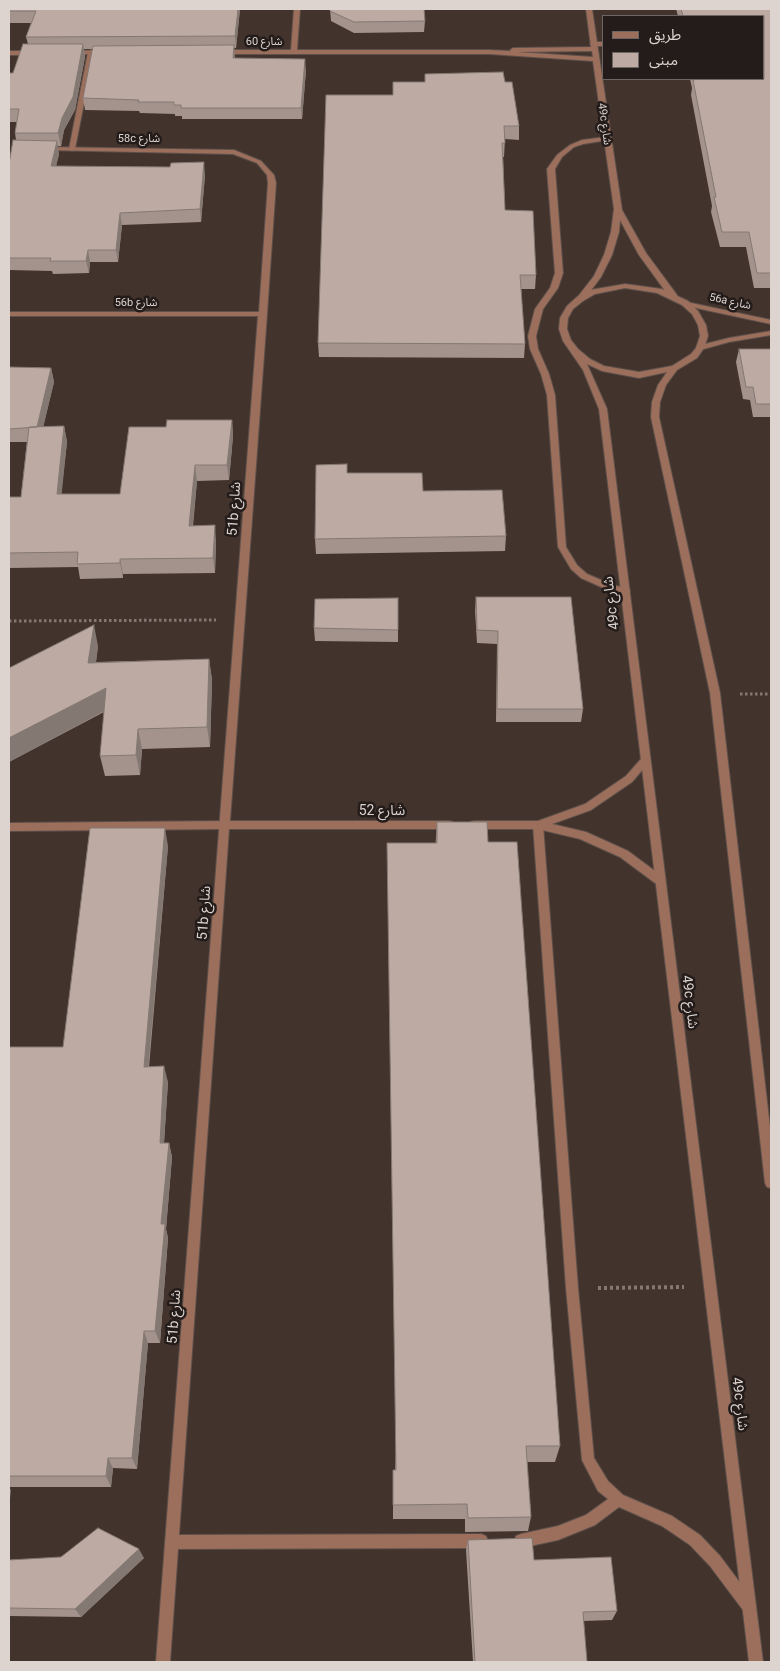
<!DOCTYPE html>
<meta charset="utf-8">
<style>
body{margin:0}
#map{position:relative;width:780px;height:1671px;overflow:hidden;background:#42332d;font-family:Roboto,"Noto Sans Arabic",sans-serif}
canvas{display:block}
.frame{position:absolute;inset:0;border:10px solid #ddd4d0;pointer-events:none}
.legend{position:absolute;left:602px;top:15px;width:162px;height:65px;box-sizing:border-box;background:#231c1a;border:1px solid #6d6663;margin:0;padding:6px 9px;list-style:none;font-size:15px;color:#ddd4d0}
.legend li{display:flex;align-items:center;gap:10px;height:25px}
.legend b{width:25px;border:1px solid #6d6663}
</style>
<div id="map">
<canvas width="780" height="1671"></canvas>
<div class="frame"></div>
<ul class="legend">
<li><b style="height:6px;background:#9c6f5c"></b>طريق</li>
<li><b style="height:14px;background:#bdaba3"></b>مبنى</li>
</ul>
</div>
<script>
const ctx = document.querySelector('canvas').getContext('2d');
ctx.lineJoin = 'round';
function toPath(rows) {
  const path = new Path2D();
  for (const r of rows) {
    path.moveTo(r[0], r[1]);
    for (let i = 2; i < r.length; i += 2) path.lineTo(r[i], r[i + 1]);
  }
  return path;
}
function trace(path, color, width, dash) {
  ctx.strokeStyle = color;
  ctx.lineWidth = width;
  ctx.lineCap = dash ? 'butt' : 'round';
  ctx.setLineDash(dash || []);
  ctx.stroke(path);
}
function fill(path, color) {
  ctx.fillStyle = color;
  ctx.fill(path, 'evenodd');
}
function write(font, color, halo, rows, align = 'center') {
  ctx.font = font + ' Roboto,"Noto Sans Arabic",sans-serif';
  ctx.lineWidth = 5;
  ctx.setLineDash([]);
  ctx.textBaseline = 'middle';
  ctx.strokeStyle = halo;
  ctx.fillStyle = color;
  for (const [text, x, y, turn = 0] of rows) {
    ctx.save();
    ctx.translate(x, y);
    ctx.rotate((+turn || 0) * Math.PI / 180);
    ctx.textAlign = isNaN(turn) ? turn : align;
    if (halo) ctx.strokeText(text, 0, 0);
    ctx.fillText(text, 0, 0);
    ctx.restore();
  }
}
const pathFar1 = toPath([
 [9,621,216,620],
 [740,694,771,694]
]);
const path = toPath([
 [598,1288,684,1287]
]);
const service = toPath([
 [604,42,604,46,593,46,590,44,593,42,604,42],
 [91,50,94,52,75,149,72,151,69,149,88,52,91,50],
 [606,137,609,139,608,140,583,144,574,147,562,157,555,169,563,273,558,288,543,309,536,336,538,349,549,374,555,395,566,547,577,565,587,574,613,585,629,589,630,591,626,594,608,590,581,578,571,569,558,547,547,395,541,374,530,349,528,336,535,309,550,288,555,273,547,169,557,155,570,145,582,140,606,137],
 [225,821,229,822,230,825,229,828,225,829,9,831,9,823,225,821],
 [538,821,542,822,543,825,578,1288,594,1458,608,1481,623,1495,672,1516,700,1535,720,1556,753,1600,755,1605,753,1610,748,1612,743,1610,710,1566,690,1545,662,1526,619,1507,595,1525,558,1540,521,1548,516,1546,514,1541,516,1536,521,1534,558,1526,586,1515,608,1499,598,1491,582,1460,566,1288,533,825,534,822,538,821],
 [481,1534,486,1536,488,1541,486,1546,481,1548,172,1549,167,1547,165,1542,167,1537,172,1535,481,1534]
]);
const minor = toPath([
 [294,9,300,9,297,50,489,50,511,51,510,50,513,48,591,47,586,9,592,9,622,210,646,253,677,295,677,299,671,299,639,255,620,220,619,232,612,255,601,277,583,301,580,301,576,299,594,276,604,255,611,232,614,209,593,61,489,54,222,54,219,52,222,50,291,50,294,9],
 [592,51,593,57,517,52,592,51],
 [105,50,108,52,107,53,72,55,69,53,72,51,105,50],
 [9,51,33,51,36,53,33,55,9,55,9,51],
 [45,147,234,150,261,161,274,175,276,183,267,314,230,821,449,821,453,822,454,825,453,828,449,829,229,829,170,1662,156,1662,258,316,9,316,9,312,259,312,268,183,267,175,257,163,233,154,43,150,42,149,45,147],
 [682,301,771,320,771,324,682,305,682,301],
 [771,331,771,335,729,342,700,350,696,348,697,346,729,338,771,331],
 [644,758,649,762,632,782,591,810,552,824,586,832,628,851,663,877,664,880,663,883,655,883,620,857,580,839,538,829,474,829,470,828,469,825,470,822,474,821,538,821,585,804,626,776,641,759,644,758]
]);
const tertiary = toPath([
 [625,284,662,289,688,301,698,311,706,325,708,336,704,348,697,358,677,370,666,385,660,402,659,417,720,693,771,1136,771,1188,767,1187,765,1183,710,693,651,417,652,402,658,385,667,372,639,378,602,371,587,364,607,409,763,1662,749,1662,599,409,583,370,563,341,559,329,560,318,567,306,577,297,590,290,625,284],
 [625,288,657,293,682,305,692,314,698,325,700,336,696,348,691,354,672,366,639,372,604,366,590,359,578,349,571,340,567,329,568,318,573,309,583,301,595,294,625,288]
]);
const wall = toPath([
 [9,9,240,9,236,48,234,48,235,58,306,70,302,119,182,119,182,116,175,116,175,114,140,113,139,111,85,110,83,98,93,49,84,49,85,57,75,110,64,130,61,146,57,146,59,154,56,166,205,175,201,222,122,225,118,262,90,262,89,273,53,274,52,271,9,270,9,164,16,140,15,133,17,122,9,122,9,73,13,73,28,44,26,37,31,23,9,23],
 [330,9,425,21,424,32,354,33,331,21],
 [676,9,771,9,771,288,754,288,746,247,720,247,711,212,712,206,691,95,692,88,690,79,764,79,764,16,678,16],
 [425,82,505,82,519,126,519,140,505,139,504,157,503,157,505,210,536,275,535,289,521,289,525,344,524,358,319,357,318,343,393,95],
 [739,349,771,349,771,417,753,417,750,400,743,399,736,362],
 [9,367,51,368,54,382,43,427,64,426,67,442,61,494,120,494,166,427,232,420,233,436,229,480,197,481,193,526,216,540,215,573,123,574,123,578,80,579,78,567,9,568,9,497,21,497,27,442,9,442],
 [347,473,423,491,506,536,505,551,316,554,315,539],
 [771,489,771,504,770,496],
 [476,597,583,709,581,722,496,722,497,644,477,643,475,611],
 [398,598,398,642,315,641,314,628],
 [98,646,96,662,209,659,212,680,210,747,142,749,140,775,105,776,100,756,104,712,9,762],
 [437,822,488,842,560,1446,555,1462,527,1462,531,1517,528,1531,465,1532,465,1519,393,1519,393,1470,395,1470],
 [168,846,149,1067,168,1082,164,1143,169,1143,172,1157,166,1229,168,1238,160,1343,148,1343,137,1469,113,1468,111,1487,9,1487,9,1047,63,1047],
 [468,1540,534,1560,617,1611,612,1620,583,1621,587,1662,473,1662,466,1550],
 [144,1558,81,1617,9,1616,9,1560]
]);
const shadedWall = toPath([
 [238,9,240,9,236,48,235,36],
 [83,44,85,57,75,110,64,130,61,146,58,133,62,118],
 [234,45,235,56,234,69,233,58],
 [305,59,306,70,302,119,301,108],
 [57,141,59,154,53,179,51,166],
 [204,162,205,175,201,222,200,209],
 [120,213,122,225,118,262,116,250],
 [88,250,90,262,89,273,86,261],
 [51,368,54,382,40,441,37,428],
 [232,420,233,436,229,480,227,465],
 [64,426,67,442,60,510,57,494],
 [195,465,197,481,191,541,189,526],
 [215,525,216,540,215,573,213,558],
 [120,559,123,574,123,578,120,563],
 [94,625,98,646,93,683,88,663],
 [209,659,212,680,210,747,207,727],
 [106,688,110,708,9,762,9,738],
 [138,729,142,749,140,775,136,755],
 [165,828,168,846,147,1082,144,1067],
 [164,1066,168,1082,163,1157,160,1143],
 [169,1143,172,1157,166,1229,168,1238,160,1343,155,1331,161,1224],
 [144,1331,148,1343,137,1469,132,1458],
 [108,1458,113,1468,111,1487,106,1476],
 [9,1487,11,1490,9,1507],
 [139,1549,144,1558,81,1617,75,1609]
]);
const building = toPath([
 [9,9,238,9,235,36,26,37,36,11,9,11,9,9],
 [330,9,424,9,425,21,354,22,330,11,330,9],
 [681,9,771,9,771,273,757,273,749,232,722,232,714,197,716,197,693,80,695,80,695,79,764,79,764,16,683,16,681,9],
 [23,44,83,44,73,97,62,118,58,133,15,133,19,109,9,109,9,73,13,73,23,44],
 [234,45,233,58,305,59,301,108,181,108,181,105,174,105,174,102,138,102,139,100,83,98,93,46,234,45],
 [503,72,505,82,512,82,519,126,504,126,505,143,502,143,505,210,533,211,536,275,520,275,525,344,318,343,326,95,393,95,393,82,425,82,425,74,503,72],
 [13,140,57,141,51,166,170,167,171,163,204,162,200,209,120,213,116,250,88,250,86,261,50,261,51,258,9,258,9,164,13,140],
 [739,349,771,349,771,404,756,404,753,387,746,387,739,349],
 [9,367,51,368,37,427,9,429,9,367],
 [167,420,232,420,227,465,195,465,189,526,215,525,213,558,120,559,120,563,77,564,78,552,9,553,9,497,21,497,29,427,64,426,57,494,120,494,129,427,166,427,167,420],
 [347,464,347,473,422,473,423,491,502,490,506,536,315,539,316,465,347,464],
 [476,597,571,597,583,709,497,709,498,631,477,630,476,597],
 [398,598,398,630,314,628,315,599,398,598],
 [94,625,88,663,209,659,207,727,138,729,136,755,100,756,106,688,9,738,9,668,94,625],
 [437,822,487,822,488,842,517,842,560,1446,526,1446,531,1517,468,1518,467,1504,393,1505,393,1470,396,1470,387,843,437,843,437,822],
 [90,828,165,828,144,1067,164,1066,160,1143,169,1143,161,1224,165,1224,155,1331,144,1331,132,1458,108,1458,106,1476,9,1476,9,1047,63,1047,90,828],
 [98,1528,139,1549,75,1609,9,1608,9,1560,61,1557,98,1528],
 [532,1538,534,1560,611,1557,617,1611,583,1612,587,1662,475,1662,468,1540,532,1538]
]);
const farStreetnames = [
 ["شارع 60",264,42],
 ["49c شارع",604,124,82],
 ["58c شارع",139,139],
 ["56a شارع",730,302,12],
 ["56b شارع",136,303]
];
const streetNames = [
 ["51b شارع",235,509,-86],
 ["49c شارع",612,603,-97],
 ["شارع 52",382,811],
 ["51b شارع",205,913,-86],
 ["49c شارع",689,1002,83],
 ["51b شارع",175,1317,-86],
 ["49c شارع",739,1404,83]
];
trace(service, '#5e504a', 2);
trace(minor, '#5e504a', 2);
trace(tertiary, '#5e504a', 2);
trace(pathFar1, '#857873', 3, [2.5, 2.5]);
trace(path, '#857873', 4, [3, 3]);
fill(service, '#9c6f5c');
fill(minor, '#9c6f5c');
fill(tertiary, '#9c6f5c');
fill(wall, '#a3938c');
fill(shadedWall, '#847872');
fill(building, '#bdaba3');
trace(building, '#847872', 1);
write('11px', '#ddd4d0', '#231c1a', farStreetnames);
write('14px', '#ddd4d0', '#231c1a', streetNames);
</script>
